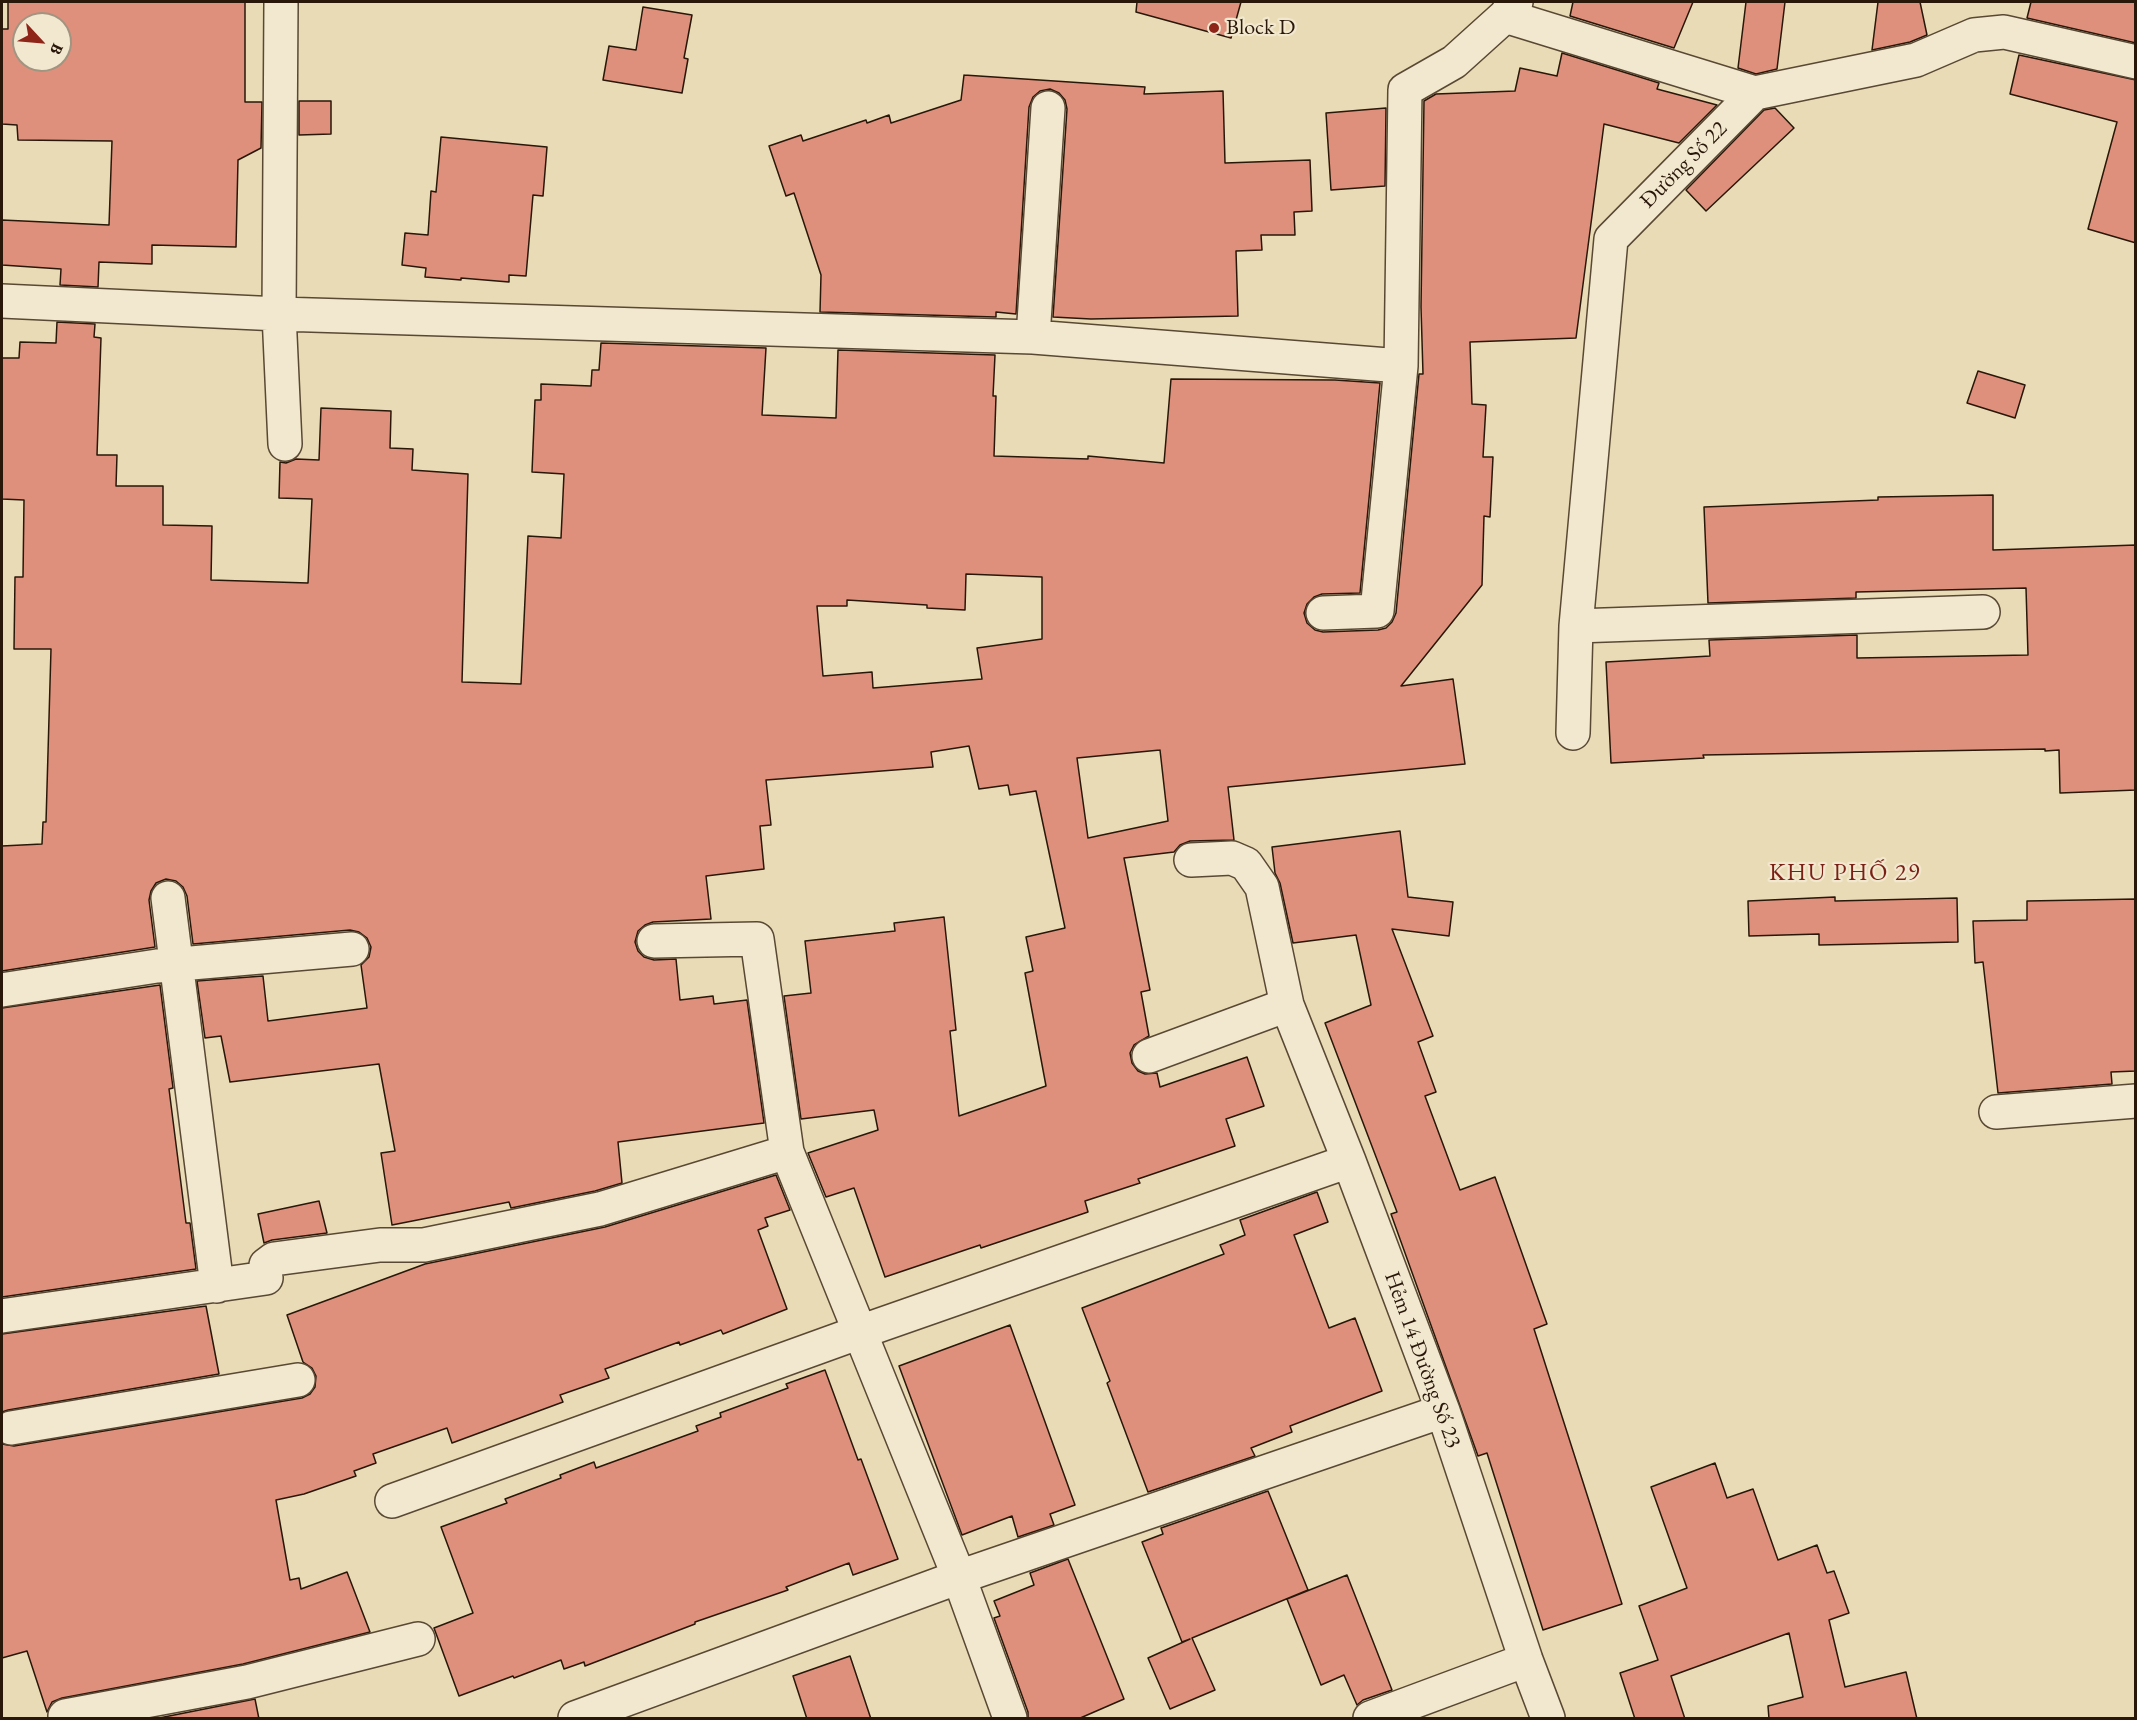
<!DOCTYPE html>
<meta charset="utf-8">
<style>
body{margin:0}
#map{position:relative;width:2137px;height:1720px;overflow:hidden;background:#e9dbb5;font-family:"EB Garamond",serif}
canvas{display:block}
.frame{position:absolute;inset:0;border:3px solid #291709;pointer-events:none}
.north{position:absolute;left:12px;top:12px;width:60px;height:60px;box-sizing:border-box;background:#f1e8cf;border:2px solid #a19480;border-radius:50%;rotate:116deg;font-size:16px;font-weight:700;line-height:24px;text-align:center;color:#291709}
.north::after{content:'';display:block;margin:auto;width:21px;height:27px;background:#8f2418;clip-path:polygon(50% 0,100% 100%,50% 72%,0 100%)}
</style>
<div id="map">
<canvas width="2137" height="1720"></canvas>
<div class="frame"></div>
<div class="north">B</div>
</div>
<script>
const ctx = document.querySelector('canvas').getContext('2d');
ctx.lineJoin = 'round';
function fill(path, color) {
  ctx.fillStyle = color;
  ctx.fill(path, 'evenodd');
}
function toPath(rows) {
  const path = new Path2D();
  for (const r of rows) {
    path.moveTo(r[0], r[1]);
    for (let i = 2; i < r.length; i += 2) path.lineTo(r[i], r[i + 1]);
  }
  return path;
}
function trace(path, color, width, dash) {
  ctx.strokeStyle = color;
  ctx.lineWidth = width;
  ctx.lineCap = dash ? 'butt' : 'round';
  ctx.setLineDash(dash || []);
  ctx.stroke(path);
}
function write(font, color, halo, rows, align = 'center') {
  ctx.font = font + ' "EB Garamond",serif';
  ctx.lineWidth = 4.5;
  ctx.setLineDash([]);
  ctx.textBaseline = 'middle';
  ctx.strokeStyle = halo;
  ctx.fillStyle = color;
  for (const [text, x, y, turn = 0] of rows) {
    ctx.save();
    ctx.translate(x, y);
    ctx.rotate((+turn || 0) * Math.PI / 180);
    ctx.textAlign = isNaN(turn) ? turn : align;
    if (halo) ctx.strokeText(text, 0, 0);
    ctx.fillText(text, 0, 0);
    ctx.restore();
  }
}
const building = toPath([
 [8,2,245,2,245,102,262,102,261,148,238,160,236,247,152,245,152,264,99,262,98,287,60,285,61,269,2,265,2,220,109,225,112,141,18,140,17,125,2,124,2,29,8,29,8,2],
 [24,24,60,24,60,60,24,60,24,24],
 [1137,2,1241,2,1231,38,1136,12,1137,2],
 [1573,2,1693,2,1674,48,1570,16,1573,2],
 [1746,2,1785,2,1777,69,1756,74,1738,68,1746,2],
 [1878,2,1920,2,1927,35,1910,42,1872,50,1878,2],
 [2031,2,2136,2,2136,43,2027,18,2031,2],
 [643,7,692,15,684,58,688,59,682,93,603,80,609,46,636,50,643,7],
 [1562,53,1659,83,1657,89,1717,105,1679,143,1604,124,1576,338,1470,342,1472,404,1486,405,1483,457,1493,457,1490,517,1484,516,1482,585,1401,686,1453,679,1465,764,1228,787,1234,840,1190,841,1180,845,1174,852,1124,858,1150,990,1141,992,1149,1036,1134,1045,1130,1053,1132,1063,1138,1071,1145,1074,1157,1073,1160,1087,1247,1057,1264,1106,1226,1119,1235,1146,1138,1179,1140,1183,1085,1201,1088,1212,981,1248,980,1245,885,1277,854,1188,826,1197,808,1153,878,1130,874,1110,801,1119,784,996,811,993,805,941,895,931,894,923,944,917,956,1030,950,1031,959,1116,1046,1086,1025,973,1033,971,1026,937,1065,928,1036,791,1010,795,1008,785,979,789,969,746,931,752,933,767,766,780,771,825,760,826,764,869,706,876,711,919,653,922,645,925,638,931,635,942,638,951,644,957,654,960,676,959,680,1000,713,996,714,1004,747,1000,764,1123,618,1142,622,1183,595,1191,511,1208,509,1202,392,1225,381,1153,395,1151,379,1064,230,1082,221,1036,205,1038,197,981,263,976,268,1021,367,1008,361,965,369,957,371,947,367,938,359,932,350,930,193,944,187,896,183,887,176,881,166,879,156,883,151,891,149,900,155,947,2,971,2,846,42,844,43,822,46,822,51,649,14,649,15,577,23,577,24,500,2,499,2,358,19,358,20,342,56,343,57,322,95,324,94,337,101,338,97,455,117,455,116,486,163,486,163,525,212,526,211,580,308,583,312,499,279,498,280,462,286,463,296,459,319,460,321,408,391,411,390,448,413,449,412,470,468,474,462,682,521,684,528,536,561,538,564,474,532,472,535,400,541,400,541,384,591,386,592,370,599,370,601,343,766,348,762,415,836,418,838,350,995,355,993,396,996,396,994,456,1088,459,1088,456,1164,463,1171,379,1335,380,1380,383,1360,593,1322,594,1314,597,1307,604,1304,613,1307,623,1315,630,1323,632,1378,630,1386,628,1392,622,1396,613,1419,374,1423,374,1421,307,1424,101,1436,94,1515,91,1520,68,1557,76,1562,53],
 [966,574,1042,577,1042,639,977,648,982,679,873,688,872,672,823,676,817,606,847,606,847,600,927,605,927,608,965,610,966,574],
 [1160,750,1168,821,1088,838,1077,758,1160,750],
 [2019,55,2136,80,2136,243,2088,229,2117,122,2010,94,2019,55],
 [964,75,1145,87,1144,94,1223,91,1225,163,1310,160,1312,211,1294,212,1295,235,1261,235,1262,250,1236,251,1238,316,1091,319,1053,317,1067,109,1065,100,1059,93,1050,89,1040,91,1033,97,1029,107,1016,314,996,312,996,317,820,312,821,275,794,193,786,196,769,146,801,135,803,141,866,120,867,123,889,115,891,123,961,100,964,75],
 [299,101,331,101,331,134,299,135,299,101],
 [1386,108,1385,186,1331,190,1326,113,1386,108],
 [1775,108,1794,128,1706,211,1686,190,1764,110,1775,108],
 [441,137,547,147,543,196,533,195,526,276,509,275,509,282,461,278,461,280,425,277,426,268,402,265,405,233,428,235,431,191,436,192,441,137],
 [1978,371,2025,385,2015,418,1967,403,1978,371],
 [1993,495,1993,550,2136,545,2136,790,2060,793,2059,750,2045,751,2045,749,1703,755,1704,758,1611,763,1606,662,1710,656,1709,640,1857,635,1857,658,2028,655,2026,588,1856,592,1856,598,1708,603,1704,507,1878,500,1878,497,1993,495],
 [1400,831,1408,897,1453,902,1449,936,1392,929,1433,1036,1418,1042,1436,1092,1425,1096,1460,1190,1495,1177,1547,1324,1534,1329,1622,1604,1543,1630,1487,1453,1478,1456,1391,1214,1397,1212,1325,1023,1371,1005,1356,935,1293,943,1280,883,1275,873,1272,847,1400,831],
 [1835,897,1835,901,1957,898,1958,942,1819,945,1819,934,1749,936,1748,901,1835,897],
 [2136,899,2136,1071,2111,1072,2112,1084,1998,1093,1983,962,1975,963,1973,921,2027,920,2027,901,2136,899],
 [160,985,173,1088,169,1089,186,1223,190,1223,196,1269,2,1297,2,1008,160,985],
 [776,1175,790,1210,765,1218,768,1226,758,1230,787,1309,723,1334,721,1330,680,1345,679,1342,605,1369,609,1378,560,1395,563,1402,452,1443,447,1428,373,1454,376,1463,354,1471,356,1476,304,1494,276,1500,290,1580,299,1578,301,1589,347,1572,370,1632,243,1664,62,1698,52,1702,47,1712,27,1651,2,1658,2,1444,14,1446,302,1398,310,1394,315,1387,316,1376,312,1368,303,1362,287,1315,425,1264,605,1227,776,1175],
 [1317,1192,1328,1222,1294,1235,1329,1328,1355,1318,1382,1391,1290,1426,1292,1432,1251,1448,1255,1456,1148,1492,1107,1383,1110,1381,1082,1308,1224,1254,1220,1245,1245,1235,1240,1220,1317,1192],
 [319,1201,327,1233,272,1240,264,1243,258,1214,319,1201],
 [206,1306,219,1374,8,1410,2,1412,2,1334,206,1306],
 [1010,1325,1075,1505,1050,1514,1054,1525,1018,1537,1012,1516,962,1535,899,1366,1010,1325],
 [825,1370,858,1460,861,1459,898,1559,853,1575,849,1563,786,1587,788,1590,695,1622,695,1624,585,1666,584,1662,564,1669,561,1660,514,1678,513,1676,459,1696,434,1628,473,1613,441,1527,507,1503,505,1499,561,1478,560,1475,594,1462,596,1468,698,1431,696,1426,721,1417,720,1413,788,1388,786,1384,825,1370],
 [1715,1463,1727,1498,1753,1489,1778,1560,1817,1545,1827,1573,1834,1571,1849,1613,1829,1620,1845,1687,1906,1672,1917,1719,1769,1719,1768,1706,1803,1697,1789,1633,1671,1676,1685,1719,1635,1719,1620,1673,1658,1660,1639,1606,1687,1588,1651,1487,1715,1463],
 [1268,1491,1308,1590,1192,1638,1215,1690,1170,1709,1148,1658,1190,1639,1182,1642,1142,1542,1163,1534,1161,1528,1268,1491],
 [1068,1559,1124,1699,1078,1719,1028,1719,1028,1712,994,1618,1000,1616,994,1601,1034,1585,1030,1573,1068,1559],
 [1347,1575,1392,1690,1363,1700,1357,1705,1344,1675,1321,1685,1287,1599,1347,1575],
 [850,1656,871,1719,807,1719,793,1676,850,1656],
 [255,1699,259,1719,154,1719,250,1700,255,1699]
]);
const minor = toPath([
 [1505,16,1755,93],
 [2,301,279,314,281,2],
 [1033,337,1048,108],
 [285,444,279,314,1033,337,1401,366],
 [1323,613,1377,611,1401,366,1405,90,1454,62,1505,16,1516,2],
 [1576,626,1983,612],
 [1573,733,1576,626,1611,239,1755,93,1916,60,1974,35,2004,32,2136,62],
 [1191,860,1232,858,1246,864,1262,887,1287,1005,1349,1161,1443,1411,1526,1660,1548,1718],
 [168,898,217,1286],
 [654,941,757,939,787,1152,959,1577,1010,1718],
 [2,990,157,966,352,949],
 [1149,1056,1287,1005],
 [1996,1112,2136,1101],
 [266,1265,274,1259,380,1245,424,1245,600,1209,787,1152],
 [2,1316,266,1278],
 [11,1428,298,1380],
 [392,1501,860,1332,1349,1161],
 [65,1716,247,1682,418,1639],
 [575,1718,959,1577,1443,1411],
 [1370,1718,1526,1660]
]);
const markers = [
 [1214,28,6,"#8f2418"]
];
const poiNames = [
 ["Block D",1226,28]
];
const streetNames = [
 ["Đường Số 22",1684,165,-45],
 ["Hẻm 14 Đường Số 23",1422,1360,70]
];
const neighbourhoodNames = [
 ["KHU PHỐ 29",1845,873]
];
fill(building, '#de907c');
trace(building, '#291709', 1.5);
trace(minor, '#594834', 36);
trace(minor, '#f1e8cf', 33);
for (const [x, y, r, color] of markers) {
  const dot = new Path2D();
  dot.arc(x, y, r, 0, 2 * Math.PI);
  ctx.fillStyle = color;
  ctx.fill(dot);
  trace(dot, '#f1e8cf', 2);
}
write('22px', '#291709', '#f1e8cf', poiNames, 'left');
write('22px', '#291709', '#f1e8cf', streetNames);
ctx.letterSpacing = '1.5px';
write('24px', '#7a1f14', '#f1e8cf', neighbourhoodNames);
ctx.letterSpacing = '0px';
</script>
